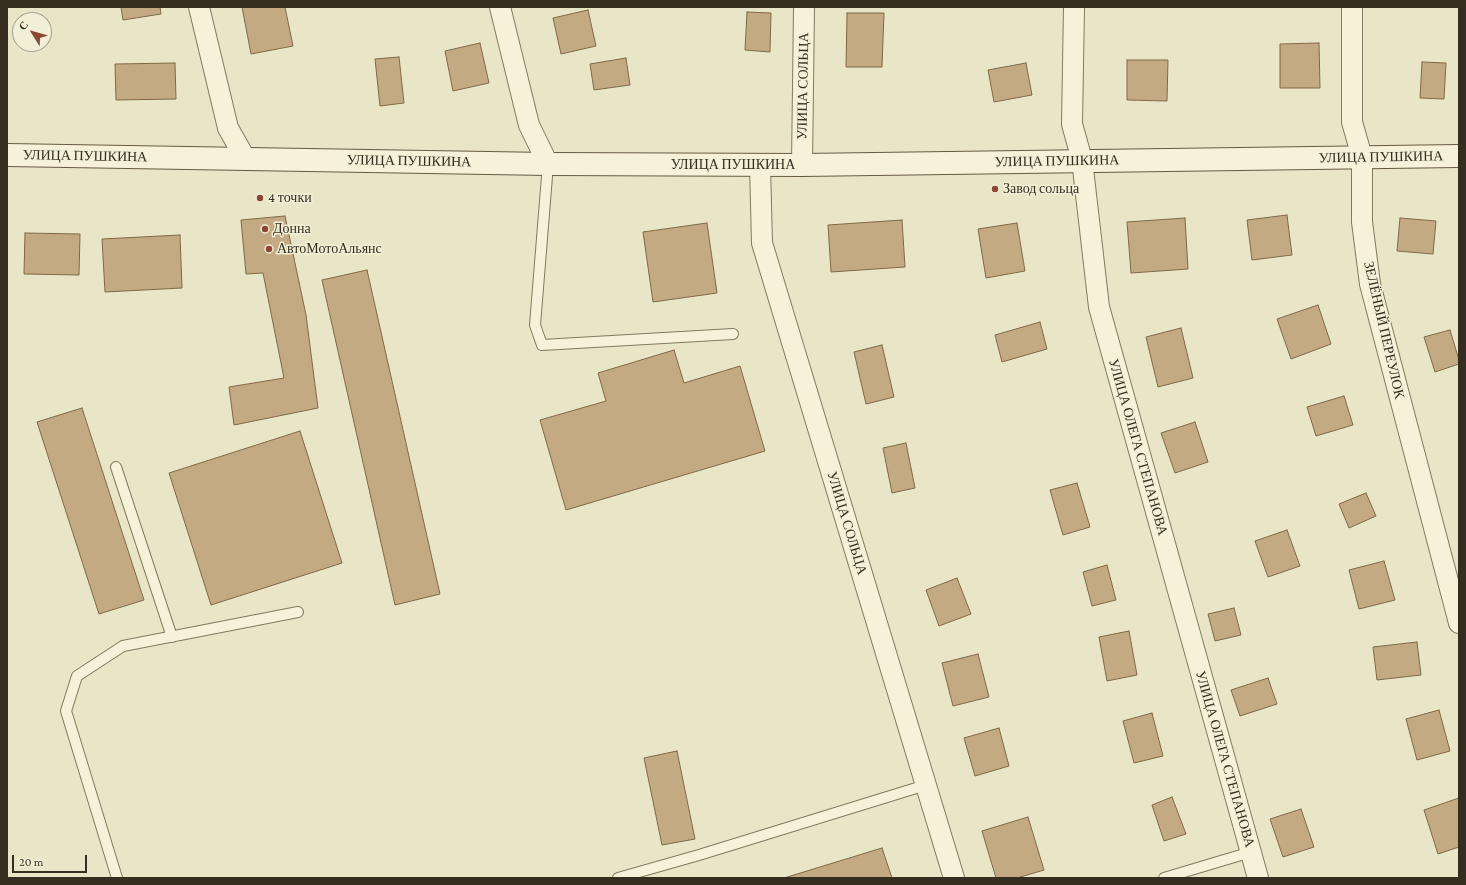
<!DOCTYPE html>
<meta charset="utf-8">
<style>
body{margin:0}
#map{position:relative;width:1466px;height:885px;overflow:hidden;background:#e9e6c7;font-family:"Crimson Pro",serif}
canvas{display:block}
.frame{position:absolute;inset:0;border:8px solid #352e20;pointer-events:none}
.north{position:absolute;left:12px;top:12px;width:40px;height:40px;box-sizing:border-box;background:#f1efd6;border:1px solid #a6a28d;border-radius:50%;rotate:307deg;font-size:11px;font-weight:700;line-height:16px;text-align:center;color:#352e20}
.north::after{content:'';display:block;margin:auto;width:14px;height:18px;background:#8b4636;clip-path:polygon(50% 0,100% 100%,50% 72%,0 100%)}
.scale{position:absolute;left:12px;top:855px;width:75px;height:18px;box-sizing:border-box;border:2px solid #352e20;border-top:0;padding-left:5px;font-size:12px;line-height:14px;white-space:nowrap;color:#352e20;-webkit-text-stroke:3px #f1efd6;paint-order:stroke}
</style>
<div id="map">
<canvas width="1466" height="885"></canvas>
<div class="frame"></div>
<div class="north">С</div>
<div class="scale">20 m</div>
</div>
<script>
const ctx = document.querySelector('canvas').getContext('2d');
ctx.lineJoin = 'round';
function fill(path, color) {
  ctx.fillStyle = color;
  ctx.fill(path, 'evenodd');
}
function toPath(rows) {
  const path = new Path2D();
  for (const r of rows) {
    path.moveTo(r[0], r[1]);
    for (let i = 2; i < r.length; i += 2) path.lineTo(r[i], r[i + 1]);
  }
  return path;
}
function trace(path, color, width, dash) {
  ctx.strokeStyle = color;
  ctx.lineWidth = width;
  ctx.lineCap = dash ? 'butt' : 'round';
  ctx.setLineDash(dash || []);
  ctx.stroke(path);
}
function write(font, color, halo, rows, align = 'center') {
  ctx.font = font + ' "Crimson Pro",serif';
  ctx.lineWidth = 3;
  ctx.setLineDash([]);
  ctx.textBaseline = 'middle';
  ctx.strokeStyle = halo;
  ctx.fillStyle = color;
  for (const [text, x, y, turn = 0] of rows) {
    ctx.save();
    ctx.translate(x, y);
    ctx.rotate((+turn || 0) * Math.PI / 180);
    ctx.textAlign = isNaN(turn) ? turn : align;
    if (halo) ctx.strokeText(text, 0, 0);
    ctx.fillText(text, 0, 0);
    ctx.restore();
  }
}
const building = toPath([
 [121,7,160,7,161,14,123,20,121,7],
 [242,7,285,7,293,46,251,54,242,7],
 [588,10,596,46,561,54,553,18,588,10],
 [747,12,771,13,770,52,745,50,747,12],
 [847,13,884,13,882,67,846,67,847,13],
 [480,43,489,83,453,91,445,51,480,43],
 [1319,43,1320,88,1280,88,1280,44,1319,43],
 [399,57,404,103,380,106,375,59,399,57],
 [626,58,630,85,594,90,590,64,626,58],
 [1127,60,1168,60,1167,101,1127,100,1127,60],
 [1422,62,1446,63,1444,99,1420,98,1422,62],
 [175,63,176,99,116,100,115,64,175,63],
 [1026,63,1032,95,994,102,988,70,1026,63],
 [1287,215,1292,255,1252,260,1247,220,1287,215],
 [285,216,306,315,318,408,234,425,229,387,284,378,263,273,246,274,241,220,285,216],
 [1185,218,1188,269,1131,273,1127,222,1185,218],
 [1400,218,1436,221,1433,254,1397,251,1400,218],
 [902,220,905,267,831,272,828,225,902,220],
 [707,223,717,293,653,302,643,232,707,223],
 [1017,223,1025,271,986,278,978,229,1017,223],
 [25,233,80,234,79,275,24,274,25,233],
 [180,235,182,288,105,292,102,239,180,235],
 [367,270,440,594,395,605,322,280,367,270],
 [1318,305,1331,344,1291,359,1277,319,1318,305],
 [1040,322,1047,349,1002,362,995,335,1040,322],
 [1181,328,1193,378,1158,387,1146,337,1181,328],
 [1450,330,1459,360,1459,364,1435,372,1424,337,1450,330],
 [882,345,894,397,866,404,854,352,882,345],
 [674,350,684,383,740,366,765,451,566,510,540,420,606,401,598,373,674,350],
 [1344,396,1353,425,1316,436,1307,407,1344,396],
 [82,408,144,600,99,614,37,422,82,408],
 [1195,422,1208,462,1175,473,1161,433,1195,422],
 [300,431,342,563,211,605,169,473,300,431],
 [906,443,915,488,892,493,883,448,906,443],
 [1077,483,1090,527,1063,535,1050,490,1077,483],
 [1366,493,1376,516,1349,528,1339,504,1366,493],
 [1287,530,1300,566,1268,577,1255,541,1287,530],
 [1384,561,1395,600,1359,609,1349,570,1384,561],
 [1107,565,1116,600,1092,606,1083,572,1107,565],
 [957,578,971,614,939,626,926,590,957,578],
 [1234,608,1241,635,1215,641,1208,614,1234,608],
 [1129,631,1137,675,1107,681,1099,637,1129,631],
 [1417,642,1421,675,1377,680,1373,647,1417,642],
 [978,654,989,697,953,706,942,663,978,654],
 [1268,678,1277,704,1240,716,1231,690,1268,678],
 [1439,710,1450,751,1417,760,1406,719,1439,710],
 [1152,713,1163,756,1134,763,1123,721,1152,713],
 [999,728,1009,766,975,776,964,738,999,728],
 [677,751,695,839,662,845,644,758,677,751],
 [1172,797,1186,834,1164,841,1152,805,1172,797],
 [1459,798,1459,847,1438,854,1424,810,1459,798],
 [1301,809,1314,847,1283,857,1270,819,1301,809],
 [1028,817,1044,870,1017,878,996,878,982,831,1028,817],
 [882,848,892,878,784,878,882,848]
]);
const lane = toPath([
 [548,164,535,325,542,345,733,334],
 [116,467,172,637],
 [117,878,66,711,77,676,123,646,298,612],
 [618,878,699,855,926,785],
 [1164,878,1251,852]
]);
const street = toPath([
 [199,7,228,128,245,158],
 [500,7,529,125,548,164],
 [1074,7,1072,124,1082,160,1099,307,1258,878],
 [1352,7,1352,122,1362,157,1362,222,1370,284,1459,623],
 [760,165,762,243,954,878],
 [802,165,804,7]
]);
const secondary = toPath([
 [7,155,548,164,802,165,1459,156]
]);
const markers = [
 [995,189,4,"#8b4636"],
 [260,198,4,"#8b4636"],
 [265,229,4,"#8b4636"],
 [269,249,4,"#8b4636"]
];
const streetNames = [
 ["УЛИЦА СОЛЬЦА",803,86,-89],
 ["УЛИЦА ПУШКИНА",85,156,1],
 ["УЛИЦА ПУШКИНА",1381,157,-1],
 ["УЛИЦА ПУШКИНА",409,161,1],
 ["УЛИЦА ПУШКИНА",1057,161,-1],
 ["УЛИЦА ПУШКИНА",733,165],
 ["ЗЕЛЁНЫЙ ПЕРЕУЛОК",1384,330,77],
 ["УЛИЦА ОЛЕГА СТЕПАНОВА",1138,447,74],
 ["УЛИЦА СОЛЬЦА",847,523,73],
 ["УЛИЦА ОЛЕГА СТЕПАНОВА",1225,759,74]
];
const poiNames = [
 ["Завод сольца",1003,189],
 ["4 точки",268,198],
 ["Донна",273,229],
 ["АвтоМотоАльянс",277,249]
];
fill(building, '#c3aa82');
trace(building, '#7f6847', 1);
trace(lane, '#83795f', 12);
trace(street, '#83795f', 22);
trace(secondary, '#655a42', 24);
trace(lane, '#f5f2d9', 10);
trace(street, '#f5f2d9', 20);
trace(secondary, '#f5f2d9', 22);
for (const [x, y, r, color] of markers) {
  const dot = new Path2D();
  dot.arc(x, y, r, 0, 2 * Math.PI);
  ctx.fillStyle = color;
  ctx.fill(dot);
  trace(dot, '#f1efd6', 1.5);
}
write('14px', '#352e20', '#f1efd6', streetNames);
write('14px', '#352e20', '#f1efd6', poiNames, 'left');
</script>
